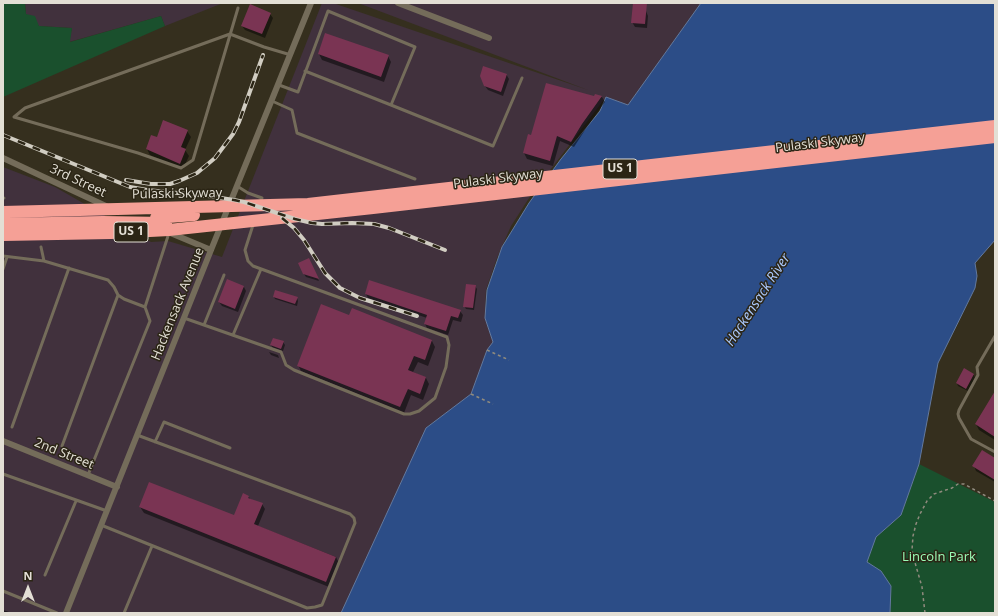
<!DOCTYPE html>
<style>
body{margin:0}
#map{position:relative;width:998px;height:616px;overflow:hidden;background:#352f1e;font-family:"Open Sans",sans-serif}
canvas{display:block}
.frame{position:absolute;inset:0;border:4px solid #e3dfd5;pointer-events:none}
.north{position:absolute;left:8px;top:568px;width:40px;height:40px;-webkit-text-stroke:3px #2b2515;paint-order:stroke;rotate:0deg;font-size:11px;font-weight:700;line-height:16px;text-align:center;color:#e3dfd5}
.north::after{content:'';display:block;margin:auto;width:14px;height:18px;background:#e3dfd5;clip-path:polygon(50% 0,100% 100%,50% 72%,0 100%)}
</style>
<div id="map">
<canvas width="998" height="616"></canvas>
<div class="frame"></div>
<div class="north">N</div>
</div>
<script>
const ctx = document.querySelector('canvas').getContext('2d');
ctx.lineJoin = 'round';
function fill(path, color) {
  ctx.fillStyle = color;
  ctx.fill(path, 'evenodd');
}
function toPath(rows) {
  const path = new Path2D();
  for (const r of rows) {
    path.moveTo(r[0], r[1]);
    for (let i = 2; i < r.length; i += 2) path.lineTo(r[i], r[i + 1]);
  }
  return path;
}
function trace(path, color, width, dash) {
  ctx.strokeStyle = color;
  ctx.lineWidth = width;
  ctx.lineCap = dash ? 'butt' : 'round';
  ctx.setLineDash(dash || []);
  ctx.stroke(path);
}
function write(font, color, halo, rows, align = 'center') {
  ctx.font = font + ' "Open Sans",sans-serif';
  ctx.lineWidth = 3;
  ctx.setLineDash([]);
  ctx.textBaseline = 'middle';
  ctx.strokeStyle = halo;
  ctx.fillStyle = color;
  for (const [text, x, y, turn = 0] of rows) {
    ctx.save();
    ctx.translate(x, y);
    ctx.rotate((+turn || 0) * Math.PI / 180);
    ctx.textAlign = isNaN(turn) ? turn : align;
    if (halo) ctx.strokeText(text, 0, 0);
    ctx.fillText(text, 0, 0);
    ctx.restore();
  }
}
const industrial = toPath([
 [25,3,223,3,165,26,161,16,69,42,72,28,39,26,26,14],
 [322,3,333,3,588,90,358,3,701,3,628,105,606,97,531,195,511,226,497,258,486,290,485,317,493,342,487,350,471,395,428,426,341,613,3,613,3,167,55,187,151,242,168,241,222,257]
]);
const green = toPath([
 [3,3,25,3,26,14,35,16,39,26,72,28,70,42,161,16,165,26,3,97],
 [919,464,995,502,995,613,890,613,891,586,867,562,869,544,876,537,901,515]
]);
const water = toPath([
 [701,3,995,3,995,240,975,263,977,276,975,288,938,363,919,464,901,515,876,537,867,562,881,571,891,586,890,613,341,613,426,428,471,394,487,350,493,342,485,318,487,290,502,247,529,203,561,159,600,111,606,97,628,105,701,3]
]);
const shadow = toPath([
 [646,11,648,16,647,28,635,27,632,22],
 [270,14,273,18,265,38,245,30,242,26],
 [319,54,388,56,391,62,384,82,322,60],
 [506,74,509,79,503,96,488,90,485,86],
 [596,95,602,97,605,102,585,130,574,147,560,141,553,166,527,159,524,153,532,136,595,97],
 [187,131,191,137,185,150,189,156,183,169,150,155,147,149,157,138],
 [309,260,319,281,306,277,304,274],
 [475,286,477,289,474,310,466,309,464,306],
 [244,287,246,291,238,312,222,306,219,302],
 [366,294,460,311,463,315,461,322,453,320,448,335,427,328,425,324,427,318,368,298],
 [274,297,297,298,298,301,297,306,275,299],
 [350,316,432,341,435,347,428,366,418,362,413,372,426,378,429,384,423,400,411,395,404,413,301,371,298,365],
 [283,342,285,345,283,351,273,348,271,345],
 [269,352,278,355,279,358,271,355],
 [964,370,974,375,975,378,968,391,958,386,957,383],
 [995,393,995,440,979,430,976,424],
 [995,459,995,482,976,471,974,466],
 [249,497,250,499,262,504,265,509,258,526,336,557,339,563,329,587,144,513,140,507,235,517],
 [3,610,12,613,3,613]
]);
const building = toPath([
 [633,3,647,3,645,24,631,23],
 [250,4,271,13,262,34,241,26],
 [325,33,389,55,381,77,318,54],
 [483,66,507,74,501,92,484,86,480,76],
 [546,83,594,96,595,94,602,96,582,124,571,142,557,136,550,161,523,153,528,134,531,135],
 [163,120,188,130,181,147,186,149,180,164,146,149,151,135,157,137],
 [309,258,319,279,303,274,298,263],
 [227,279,244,286,235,309,218,302],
 [369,280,461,310,458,318,451,316,446,331,424,324,427,315,365,294],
 [466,284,476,285,473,308,463,307],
 [275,290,298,297,295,304,273,297],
 [321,304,349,315,352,308,432,340,425,360,414,356,408,370,426,377,420,394,408,389,400,407,297,366],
 [273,338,284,341,281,349,270,345],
 [964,368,974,374,966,389,956,383],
 [995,391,995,437,975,424],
 [982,450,995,458,995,480,972,466],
 [149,482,234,515,243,493,249,496,248,498,263,503,254,524,336,557,326,582,139,507]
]);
const path = toPath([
 [487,350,509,360],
 [471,394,493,404],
 [925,613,922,587,914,559,912,550,913,536,916,524,920,514,927,501,934,494,952,488,958,484,964,484,995,501]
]);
const service = toPath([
 [305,71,391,105],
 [279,85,298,92,328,11,415,47,391,105,493,146,522,78],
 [272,101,292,110,297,133,415,179],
 [14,117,138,153,181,168,193,160,238,8],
 [14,117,25,108,230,34,264,47,291,55],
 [237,186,248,193,262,198,260,202],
 [3,198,4,198],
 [41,247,44,261],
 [3,256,44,261,108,280,114,287,118,295,124,299,145,307,150,321,88,475],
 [3,269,7,257],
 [145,307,169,233],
 [184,318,281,352,286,365,294,370,404,414,410,414,419,411,435,398,446,367,449,345,447,337,253,266,248,261,245,250,253,225],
 [204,325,224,275],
 [233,335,261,269],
 [995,336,977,367,978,375,959,410,958,414,959,418,971,439,995,452],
 [12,427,69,268],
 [155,442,164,422,230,448],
 [62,446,118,295],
 [3,474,107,511],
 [101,525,307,608,315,607,322,605,355,523,354,518,350,514,137,435],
 [45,575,76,501],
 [3,591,57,613],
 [124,613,152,546]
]);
const minor = toPath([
 [398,3,489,38],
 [3,158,108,207],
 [168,232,211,250],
 [3,441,117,487],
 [66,613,211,250,311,3]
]);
const motorway = toPath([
 [3,212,308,204,995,126],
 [156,218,194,215],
 [3,224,103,222,166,223],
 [3,235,111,233,169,230,373,208,995,137]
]);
const rail = toPath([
 [3,135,130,187,147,190,208,196,234,200,244,202,295,219,312,223,322,224,352,223,374,224,389,228,445,250],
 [126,180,151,184,170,184,179,181,197,173,215,158,233,134,239,122,263,55],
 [282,218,294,228,304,240,325,273,340,288,360,298,417,316]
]);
const shields = [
 [620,169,34],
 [131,232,34]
];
const shieldNames = [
 ["US 1",620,169],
 ["US 1",131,232]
];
const streetNames = [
 ["Pulaski Skyway",820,143,-7],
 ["Pulaski Skyway",498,179,-7],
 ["3rd Street",78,181,25],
 ["Pulaski Skyway",177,194,-1],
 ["Hackensack Avenue",178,304,-68],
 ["2nd Street",64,454,22]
];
const parkNames = [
 ["Lincoln Park",939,557]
];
const waterNames = [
 ["Hackensack River",758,300,-57]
];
fill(industrial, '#41313d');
fill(green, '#1a502d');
fill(water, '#2c4d87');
trace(water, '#63799e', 1);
fill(shadow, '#0007');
fill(building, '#7a3453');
trace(path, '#908b7e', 1.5, [3, 3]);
trace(service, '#746c5a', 3);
trace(minor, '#746c5a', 6);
trace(motorway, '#f5a096', 12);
trace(rail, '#d1cdc2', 4);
trace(rail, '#2b2515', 2.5, [8]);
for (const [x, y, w] of shields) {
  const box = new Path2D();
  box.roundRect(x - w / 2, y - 10, w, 20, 3);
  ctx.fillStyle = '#2b2515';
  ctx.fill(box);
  trace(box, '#e3dfd5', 1);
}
write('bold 12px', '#e3dfd5', null, shieldNames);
write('13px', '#e3dfd5', '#2b2515', streetNames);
write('13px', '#9bfdb7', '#2b2515', parkNames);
write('italic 14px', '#aac8fc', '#2b2515', waterNames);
</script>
